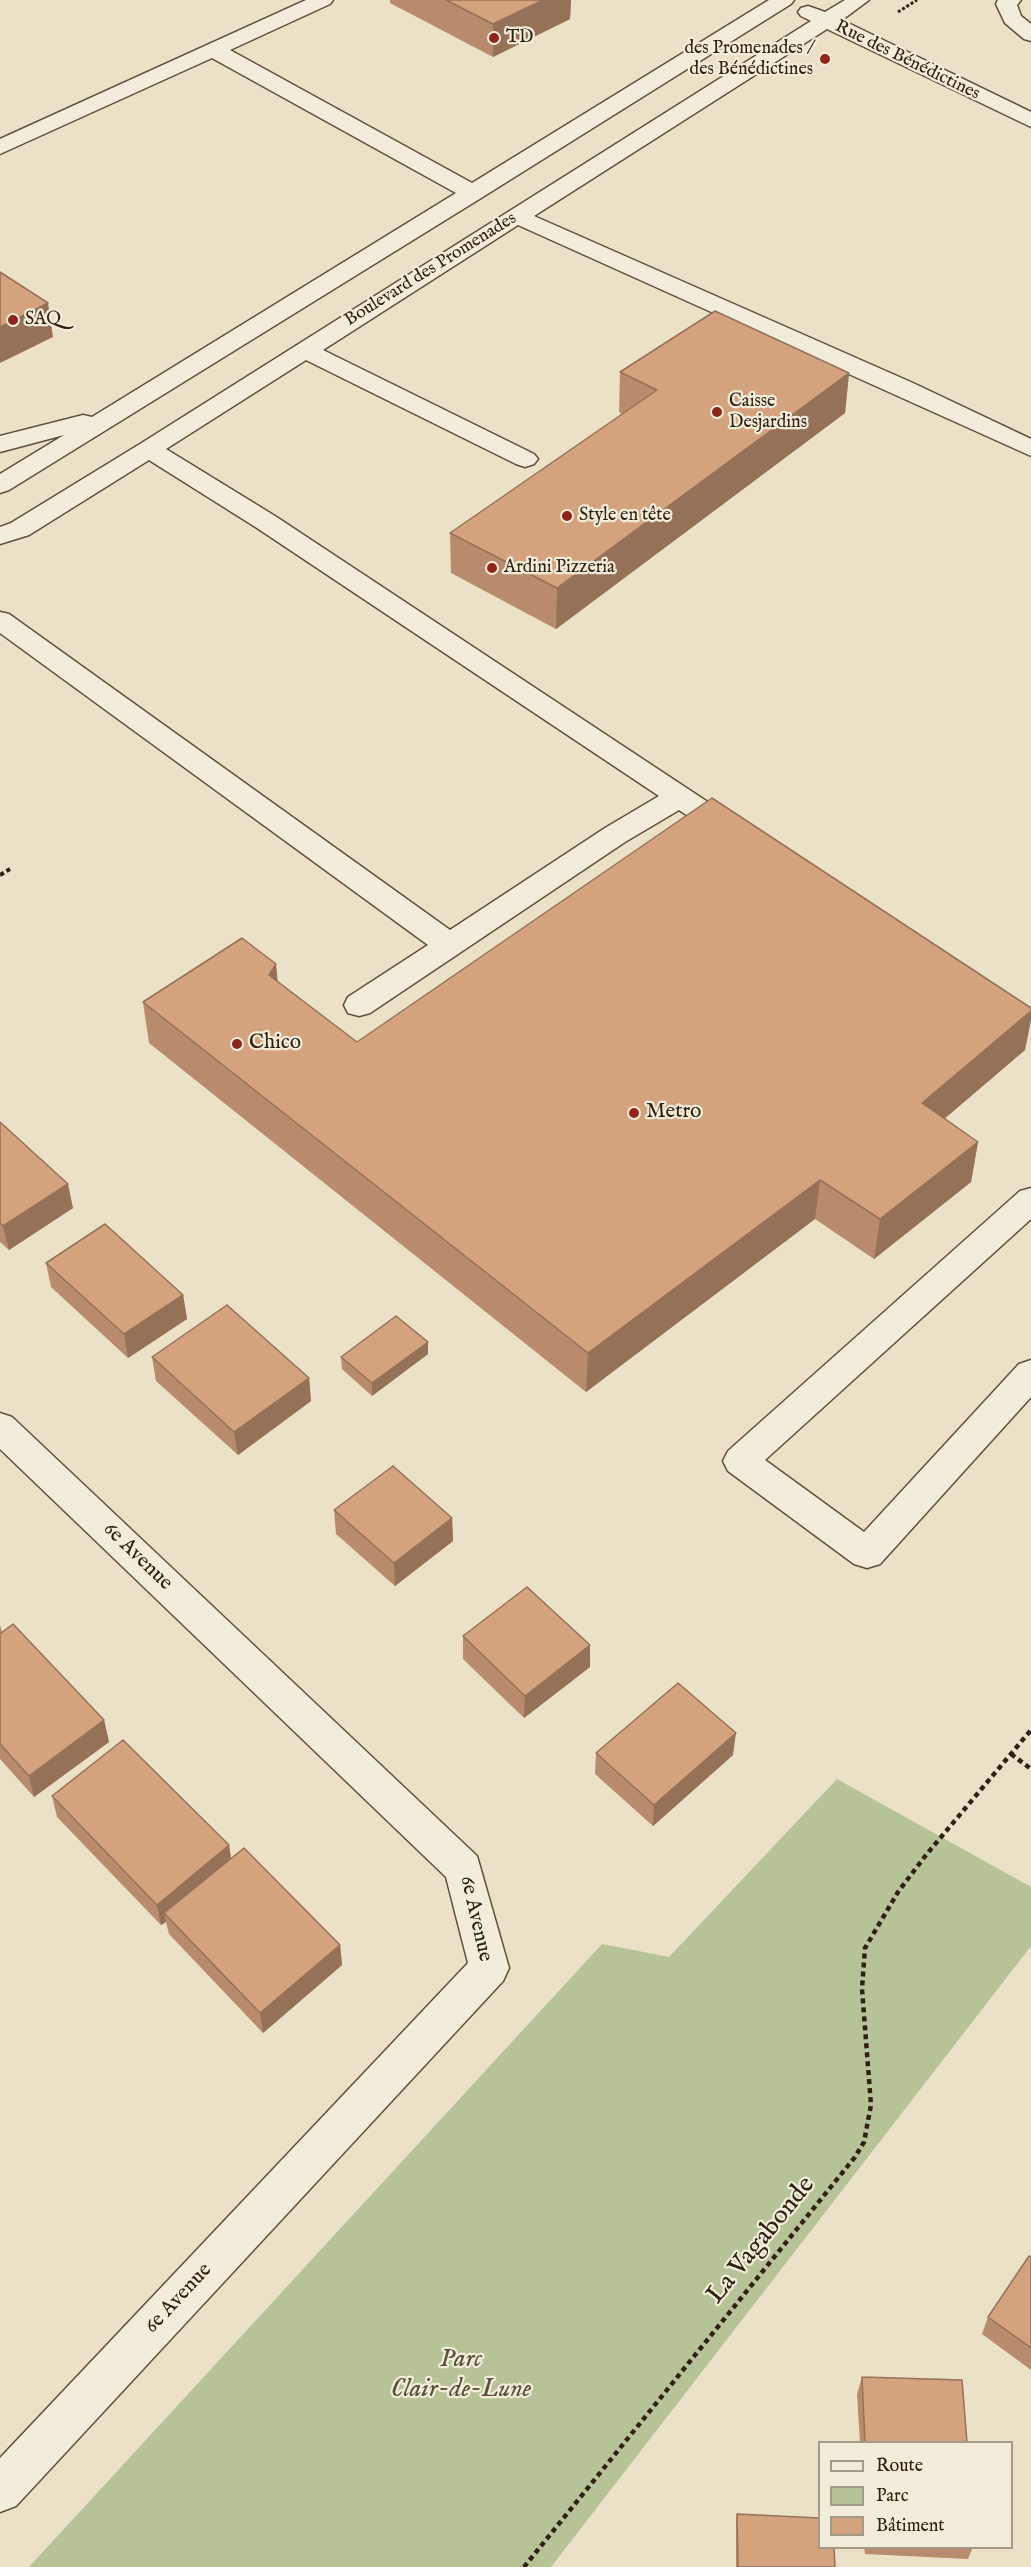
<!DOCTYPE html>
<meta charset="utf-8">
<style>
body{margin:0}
#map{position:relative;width:1031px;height:2567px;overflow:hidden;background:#ebe1c6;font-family:"IM FELL English",serif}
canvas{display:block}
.legend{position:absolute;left:818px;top:2441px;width:195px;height:108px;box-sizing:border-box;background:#f2ecda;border:2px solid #a49a89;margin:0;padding:8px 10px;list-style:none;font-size:18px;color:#302010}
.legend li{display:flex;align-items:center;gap:12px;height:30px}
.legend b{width:30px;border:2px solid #a49a89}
</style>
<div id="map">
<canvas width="1031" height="2567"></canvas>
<ul class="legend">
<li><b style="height:8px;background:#f2ecda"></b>Route</li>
<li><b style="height:16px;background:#b5c397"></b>Parc</li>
<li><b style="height:16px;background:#d5a27e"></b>Bâtiment</li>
</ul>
</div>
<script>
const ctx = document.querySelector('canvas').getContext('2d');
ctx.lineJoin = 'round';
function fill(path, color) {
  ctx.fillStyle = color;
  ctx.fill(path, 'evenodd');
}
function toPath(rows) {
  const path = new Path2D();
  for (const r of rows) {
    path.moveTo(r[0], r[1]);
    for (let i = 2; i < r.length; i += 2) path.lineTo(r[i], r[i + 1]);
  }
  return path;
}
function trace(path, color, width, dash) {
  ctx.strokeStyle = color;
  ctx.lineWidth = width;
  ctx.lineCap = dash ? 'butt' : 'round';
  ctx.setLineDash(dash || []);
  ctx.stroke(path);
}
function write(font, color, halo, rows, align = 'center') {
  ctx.font = font + ' "IM FELL English",serif';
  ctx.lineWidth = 4.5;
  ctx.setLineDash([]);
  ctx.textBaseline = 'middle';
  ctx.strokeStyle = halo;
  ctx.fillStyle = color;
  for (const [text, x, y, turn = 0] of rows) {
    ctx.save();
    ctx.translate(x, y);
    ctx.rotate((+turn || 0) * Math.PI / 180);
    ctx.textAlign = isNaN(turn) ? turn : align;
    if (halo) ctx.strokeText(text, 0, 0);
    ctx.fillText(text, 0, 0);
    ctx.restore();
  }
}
const green = toPath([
 [837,1779,1031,1887,1031,1946,551,2567,29,2567,602,1944,669,1957]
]);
const pathFar2 = toPath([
 [898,12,917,0]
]);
const pathFar1 = toPath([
 [0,875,10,869]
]);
const path = toPath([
 [1011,1754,1031,1769],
 [524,2567,855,2157,864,2142,871,2105,862,1989,865,1948,898,1892,926,1855,1031,1730]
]);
const minor = toPath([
 [306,0,333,0,330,4,230,50,472,183,769,0,794,0,791,4,481,198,9,490,0,493,0,474,64,435,0,452,0,436,83,415,92,417,456,193,212,58,0,154,0,139,306,0],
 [845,0,869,0,842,20,1031,112,1031,127,827,29,534,216,913,383,1031,439,1031,456,518,225,323,350,534,454,538,459,534,464,525,467,516,464,306,360,166,449,275,516,744,826,748,833,744,840,734,843,724,840,679,810,625,842,370,1013,359,1016,348,1013,344,1005,348,997,428,945,0,633,0,612,9,614,450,930,605,828,659,796,257,528,149,460,29,535,0,544,0,527,11,523,140,444,811,21,801,16,798,12,801,8,808,6,825,12,845,0],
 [998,0,1021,0,1017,5,1021,16,1031,24,1031,41,1024,39,1005,23,996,4,998,0],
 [1031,1188,1031,1219,765,1460,864,1532,1019,1364,1031,1360,1031,1397,880,1564,867,1568,854,1564,728,1471,723,1461,728,1451,1020,1191,1031,1188],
 [0,1413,12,1417,477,1856,509,1968,503,1981,16,2506,0,2512,0,2458,468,1963,446,1877,0,1449,0,1413]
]);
const wall = toPath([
 [390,0,571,0,570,19,493,57,390,3],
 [620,372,849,373,845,413,556,629,451,573,450,533,622,414,619,412],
 [276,964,277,981,357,1042,1025,1050,945,1118,978,1142,971,1182,874,1259,815,1219,586,1392,149,1043,143,1002],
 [0,1122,73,1208,9,1250,0,1242],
 [46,1263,183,1295,187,1319,128,1358,51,1287],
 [428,1354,372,1396,342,1369,341,1357],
 [152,1357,309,1378,311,1401,238,1455,156,1381],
 [334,1510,452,1518,453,1541,395,1586,336,1534],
 [0,1625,2,1632,104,1720,109,1742,34,1797,0,1759],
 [463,1636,590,1667,524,1718,463,1659],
 [596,1753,733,1755,653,1826,595,1774],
 [52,1796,229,1845,231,1858,340,1945,342,1965,263,2033,169,1934,166,1922,161,1925,57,1817],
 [1031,2257,1031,2370,982,2334,988,2317],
 [862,2377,967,2442,860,2442,857,2394],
 [737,2514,835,2567,736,2567,736,2522],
 [864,2547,973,2547,968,2559,865,2554]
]);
const shadedWall = toPath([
 [543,0,571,0,570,19,493,57,493,24],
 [48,303,53,337,0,363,0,327],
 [849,373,845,413,556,629,557,588],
 [276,964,280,1004,269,975],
 [1031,1011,1031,1020,1025,1050,916,1143,922,1103],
 [978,1142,971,1182,874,1259,880,1219],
 [820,1180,815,1219,586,1392,588,1353],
 [68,1184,73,1208,9,1250,3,1226],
 [183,1295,187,1319,128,1358,124,1334],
 [428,1342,428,1354,372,1396,372,1383],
 [309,1378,311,1401,238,1455,234,1432],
 [452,1518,453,1541,395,1586,394,1563],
 [590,1645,590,1667,524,1718,525,1696],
 [104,1720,109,1742,34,1797,29,1776],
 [736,1733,733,1755,653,1826,654,1805],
 [229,1845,232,1866,164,1913,166,1922,161,1925,157,1905],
 [340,1945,342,1965,263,2033,260,2013]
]);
const building = toPath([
 [446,0,543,0,493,24,446,0],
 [0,272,48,303,0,327,0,272],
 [715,311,849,373,557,588,450,533,657,390,620,372,715,311],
 [712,798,1031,1008,1031,1011,922,1103,978,1142,880,1219,820,1180,588,1353,143,1002,242,938,276,964,269,975,357,1042,712,798],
 [0,1122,68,1184,3,1226,0,1223,0,1122],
 [105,1224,183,1295,124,1334,46,1263,105,1224],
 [227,1305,309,1378,234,1432,152,1357,227,1305],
 [396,1316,428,1342,372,1383,341,1357,396,1316],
 [393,1466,452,1518,394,1563,334,1510,393,1466],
 [527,1587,590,1645,525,1696,463,1636,527,1587],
 [13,1624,104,1720,29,1776,0,1744,0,1634,13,1624],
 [678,1683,736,1733,654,1805,596,1753,678,1683],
 [123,1740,229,1845,157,1905,52,1796,123,1740],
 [244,1848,340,1945,260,2013,164,1913,244,1848],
 [1029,2256,1031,2257,1031,2348,988,2317,1029,2256],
 [862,2377,962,2380,967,2442,865,2442,862,2377],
 [737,2514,819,2518,819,2547,834,2547,835,2567,738,2567,737,2514]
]);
const markers = [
 [494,38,6,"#8f2418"],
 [825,59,6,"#8f2418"],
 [13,320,6,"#8f2418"],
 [717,412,6,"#8f2418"],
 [567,516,6,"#8f2418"],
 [492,568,6,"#8f2418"],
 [237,1044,6,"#8f2418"],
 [634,1113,6,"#8f2418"]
];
const farPoinames = [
 ["TD",506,38],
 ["des Promenades /",813,49,"right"],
 ["des Bénédictines",813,70,"right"],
 ["SAQ",25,320],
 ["Caisse",729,402],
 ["Desjardins",729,423],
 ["Style en tête",579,516],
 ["Ardini Pizzeria",504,568]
];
const farStreetnames = [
 ["Rue des Bénédictines",907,61,26],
 ["Boulevard des Promenades",431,270,-32]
];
const poiNames = [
 ["Chico",249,1044],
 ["Metro",646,1113]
];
const streetNames = [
 ["6e Avenue",137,1557,44],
 ["6e Avenue",475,1919,77],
 ["6e Avenue",179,2299,-47]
];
const nearStreetnames = [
 ["La Vagabonde",762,2241,-51]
];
const nearParknames = [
 ["Parc",461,2361],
 ["Clair-de-Lune",461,2391]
];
fill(green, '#b5c397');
trace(minor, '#5f503e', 3);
trace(pathFar2, '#302010', 3, [3, 2]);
trace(pathFar1, '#302010', 4, [4.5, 3]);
trace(path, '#302010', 4.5, [5, 4]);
fill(minor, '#f2ecda');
fill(wall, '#b78b6c');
fill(shadedWall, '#957158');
fill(building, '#d5a27e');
trace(building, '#957158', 1.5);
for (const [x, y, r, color] of markers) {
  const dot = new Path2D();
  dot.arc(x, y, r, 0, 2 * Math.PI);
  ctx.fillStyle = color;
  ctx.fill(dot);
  trace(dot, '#f2ecda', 2);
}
write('18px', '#302010', '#f2ecda', farPoinames, 'left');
write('18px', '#302010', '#f2ecda', farStreetnames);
write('21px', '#302010', '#f2ecda', poiNames, 'left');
write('21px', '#302010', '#f2ecda', streetNames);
write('26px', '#302010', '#f2ecda', nearStreetnames);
write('italic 26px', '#585138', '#f2ecda', nearParknames);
</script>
